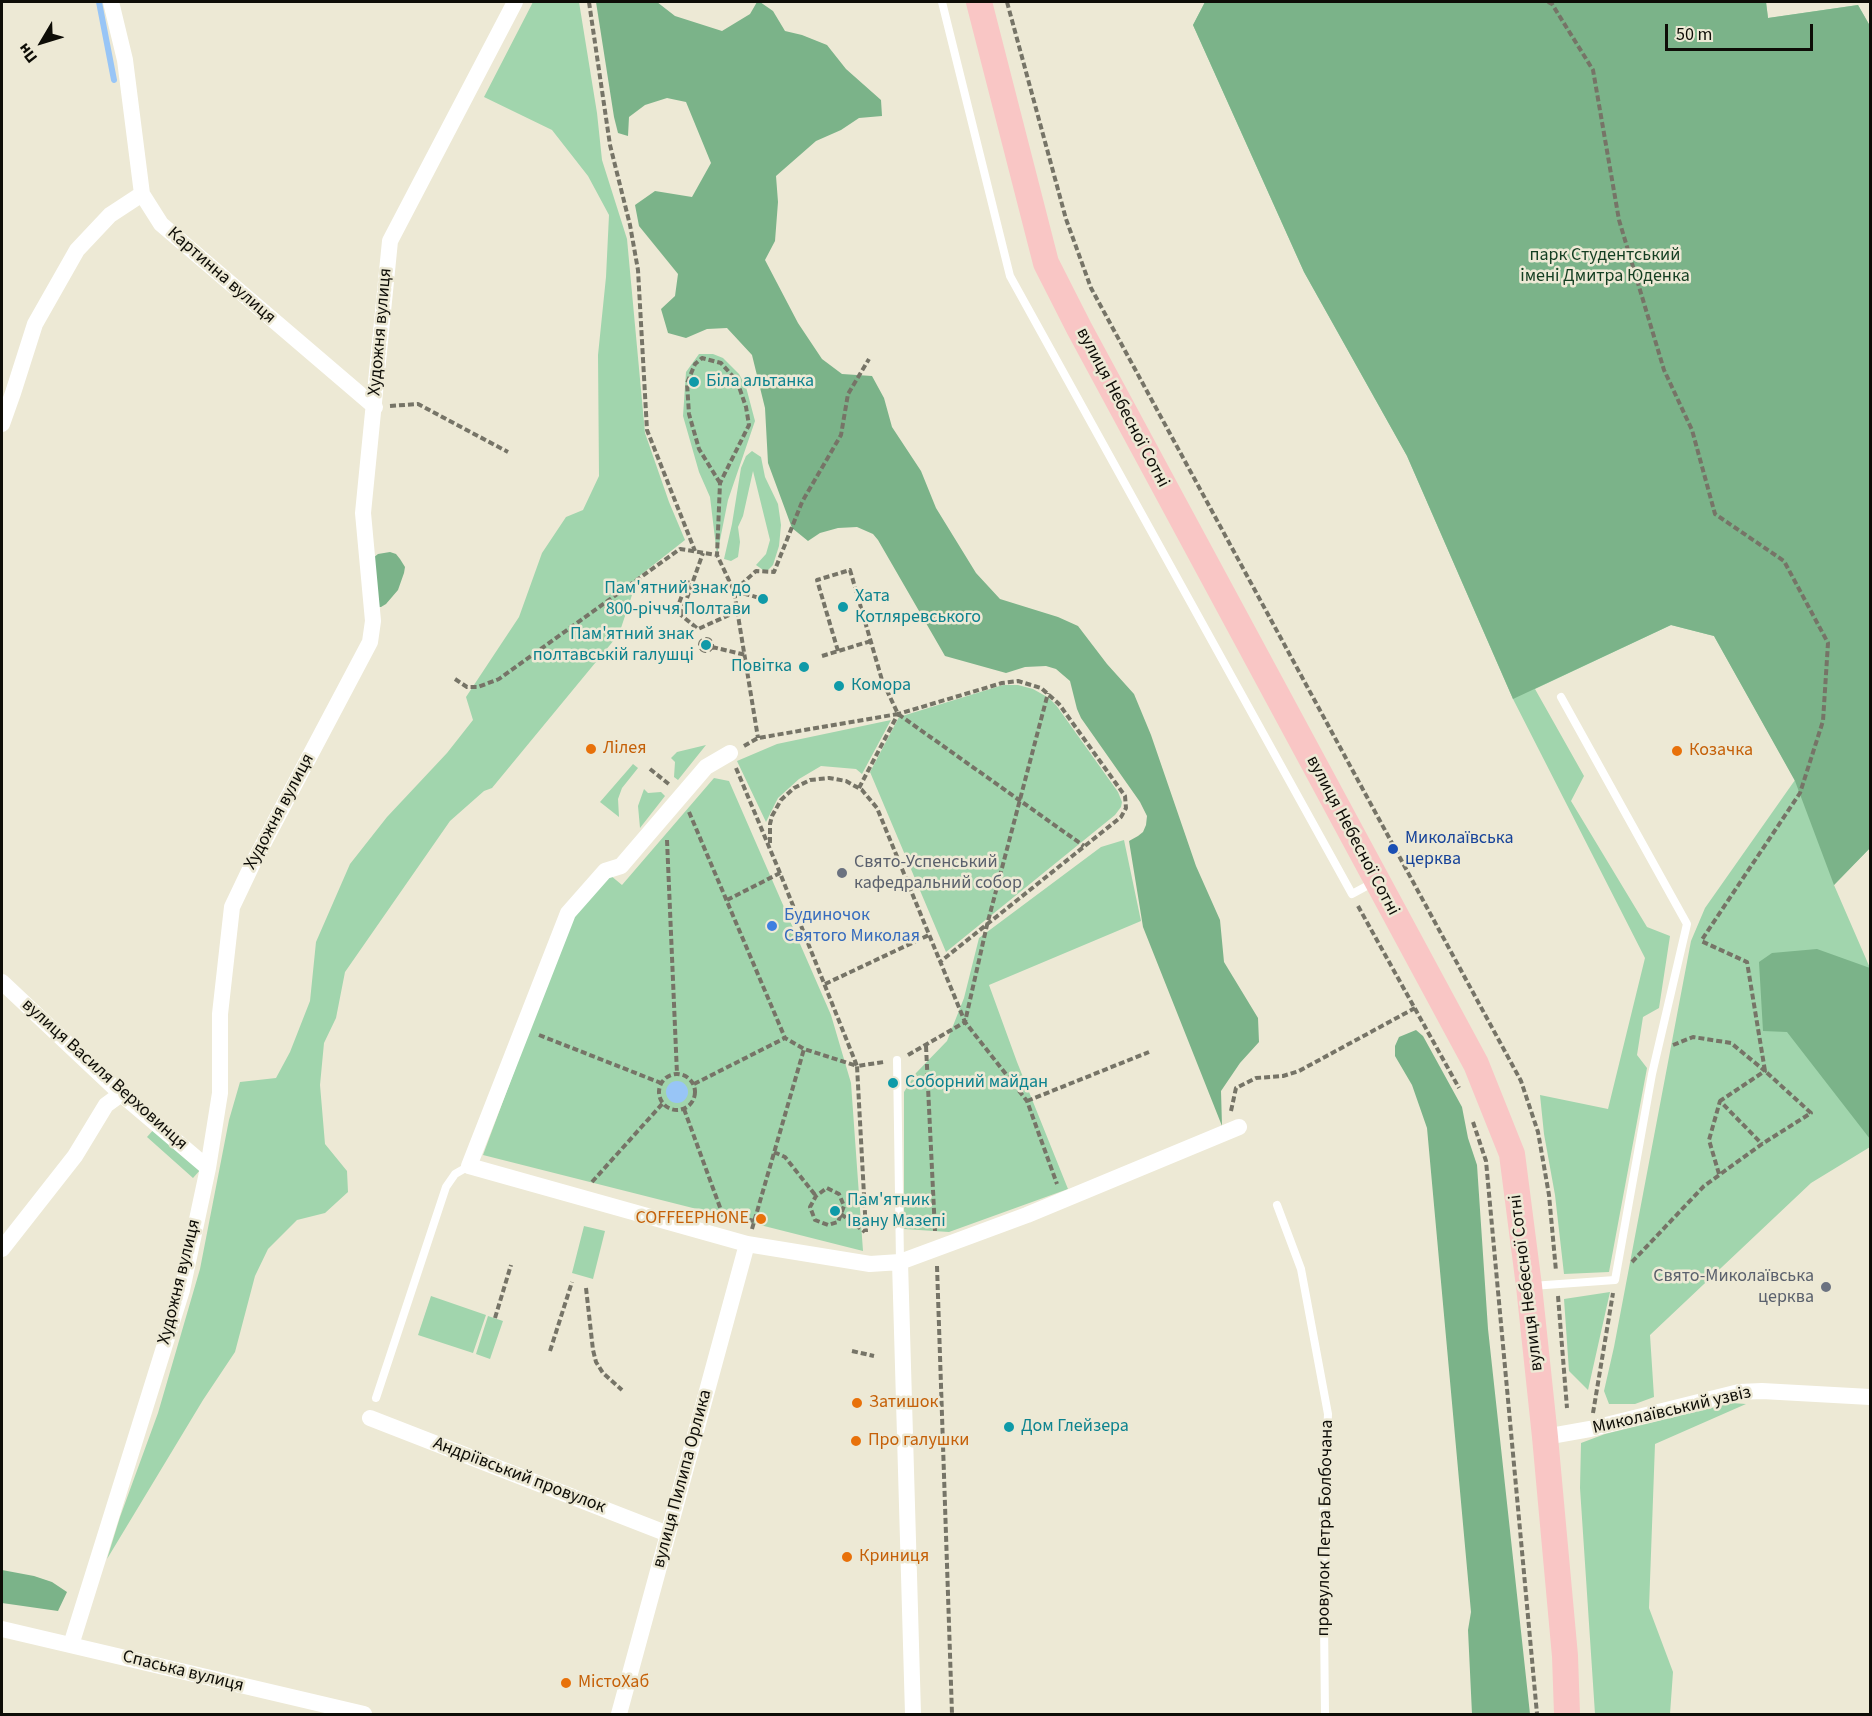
<!DOCTYPE html>
<meta charset="utf-8">
<style>
body{margin:0}
#map{position:relative;width:1872px;height:1716px;overflow:hidden;background:#ede9d5;font-family:"Source Sans 3",sans-serif}
canvas{display:block}
.frame{position:absolute;inset:0;border:3px solid #0e0d07;pointer-events:none}
.north{position:absolute;left:12px;top:12px;width:60px;height:60px;-webkit-text-stroke:4px #ede9d5;paint-order:stroke;rotate:232deg;font-size:16px;font-weight:700;line-height:24px;text-align:center;color:#0e0d07}
.north::after{content:'';display:block;margin:auto;width:21px;height:27px;background:#0e0d07;clip-path:polygon(50% 0,100% 100%,50% 72%,0 100%)}
.scale{position:absolute;left:1665px;top:24px;width:148px;height:27px;box-sizing:border-box;border:3px solid #0e0d07;border-top:0;padding-left:8px;font-size:18px;line-height:21px;white-space:nowrap;color:#0e0d07;-webkit-text-stroke:4px #ede9d5;paint-order:stroke}
</style>
<div id="map">
<canvas width="1872" height="1716"></canvas>
<div class="frame"></div>
<div class="north">Пн</div>
<div class="scale">50 m</div>
</div>
<script>
const ctx = document.querySelector('canvas').getContext('2d');
ctx.lineJoin = 'round';
function fill(path, color) {
  ctx.fillStyle = color;
  ctx.fill(path, 'evenodd');
}
function toPath(rows) {
  const path = new Path2D();
  for (const r of rows) {
    if (r.length === 3) {
      path.moveTo(r[0] + r[2], r[1]);
      path.arc(r[0], r[1], r[2], 0, 2 * Math.PI);
      continue;
    }
    path.moveTo(r[0], r[1]);
    for (let i = 2; i < r.length; i += 2) path.lineTo(r[i], r[i + 1]);
  }
  return path;
}
function trace(path, color, width, dash) {
  ctx.strokeStyle = color;
  ctx.lineWidth = width;
  ctx.lineCap = dash ? 'butt' : 'round';
  ctx.setLineDash(dash || []);
  ctx.stroke(path);
}
function write(font, color, halo, rows, align = 'center') {
  ctx.font = font + ' "Source Sans 3",sans-serif';
  ctx.lineWidth = 5;
  ctx.setLineDash([]);
  ctx.textBaseline = 'middle';
  ctx.strokeStyle = halo;
  ctx.fillStyle = color;
  for (const [text, x, y, turn = 0] of rows) {
    ctx.save();
    ctx.translate(x, y);
    ctx.rotate((+turn || 0) * Math.PI / 180);
    ctx.textAlign = isNaN(turn) ? turn : align;
    if (halo) ctx.strokeText(text, 0, 0);
    ctx.fillText(text, 0, 0);
    ctx.restore();
  }
}
const green = toPath([
 [533,2,579,2,597,113,602,160,627,239,645,433,669,502,685,540,638,577,619,634,492,788,484,791,450,821,345,972,336,1018,324,1043,320,1085,325,1144,347,1171,348,1192,325,1213,297,1220,268,1249,255,1276,235,1352,203,1400,107,1559,120,1517,158,1413,200,1269,229,1120,240,1082,276,1078,290,1052,310,1001,316,942,350,864,387,817,447,753,473,720,466,697,519,617,542,553,566,517,583,510,599,476,598,355,606,277,609,215,588,176,552,130,484,97],
 [1205,2,1766,2,1768,18,1858,5,1870,26,1870,848,1834,885,1870,968,1870,1147,1811,1183,1650,1335,1654,1397,1635,1404,1609,1404,1604,1391,1614,1347,1691,941,1705,908,1795,780,1714,636,1671,625,1535,689,1584,776,1571,801,1647,927,1670,936,1659,1008,1643,1017,1637,1055,1647,1068,1609,1272,1564,1274,1555,1195,1544,1134,1540,1095,1608,1109,1645,958,1513,699,1407,456,1304,272,1193,25],
 [699,354,713,354,723,358,739,374,746,387,755,421,728,500,717,555,710,497,699,472,683,416,686,372],
 [752,451,761,457,765,477,778,504,781,525,779,546,773,565,766,572,756,565,766,554,770,540,753,471,743,516,738,527,740,542,738,557,731,561,724,559,732,524,741,468,746,456],
 [1003,685,1018,685,1033,689,1049,698,1056,705,1118,792,1122,802,1121,807,1115,815,946,952,870,772,899,717],
 [891,720,862,774,856,769,821,766,799,779,778,798,766,822,737,761,777,744],
 [706,745,678,780,674,777,675,762,671,758,677,752],
 [633,764,638,768,622,788,618,799,619,817,600,802],
 [714,778,729,781,831,1015,851,1083,863,1251,483,1155,572,916,610,875,622,885],
 [644,789,648,793,661,792,665,796,640,828,638,806],
 [1124,840,1141,921,989,985,1017,1062,1068,1189,949,1232,904,1229,904,1092,916,1073,947,1041,964,998,979,938,1101,847],
 [155,1128,201,1169,193,1178,147,1137],
 [584,1226,605,1231,593,1279,572,1273],
 [1610,1292,1588,1390,1569,1371,1564,1299],
 [431,1296,486,1315,473,1353,418,1335],
 [488,1316,503,1321,490,1359,476,1354],
 [1732,1403,1746,1404,1655,1444,1649,1608,1673,1672,1670,1714,1595,1714,1580,1488,1581,1443,1605,1434]
]);
const forest = toPath([
 [596,2,657,2,675,16,722,31,750,14,757,2,760,2,773,11,785,31,802,35,827,45,846,69,881,100,882,116,859,118,841,130,816,141,776,176,778,202,775,241,765,260,798,323,822,359,842,374,872,376,884,398,892,427,921,471,936,508,976,573,1000,599,1058,617,1078,626,1107,664,1134,694,1151,735,1196,866,1220,920,1224,962,1258,1018,1259,1042,1240,1063,1221,1091,1222,1126,1143,927,1129,841,1138,836,1143,832,1146,825,1147,816,1140,802,1081,718,1077,709,1070,681,1056,669,1046,666,1025,667,1006,673,945,656,878,540,873,534,857,527,838,528,820,533,808,541,792,528,768,463,765,408,752,355,727,328,707,329,686,338,668,333,661,309,675,296,678,274,639,226,635,205,655,191,692,197,711,163,686,102,667,98,645,105,629,117,628,136,618,133,614,117],
 [1205,2,1766,2,1768,18,1858,5,1870,26,1870,848,1834,885,1795,781,1714,636,1671,625,1513,699,1407,456,1304,272,1193,25],
 [390,552,396,554,400,559,405,567,404,573,398,590,386,604,381,607,375,607,373,558,378,554],
 [1817,949,1870,968,1870,1139,1787,1032,1763,1031,1759,962,1772,953],
 [1416,1030,1423,1036,1462,1107,1468,1138,1477,1165,1488,1329,1530,1714,1472,1714,1468,1630,1471,1612,1427,1128,1412,1085,1395,1056,1395,1046,1399,1037],
 [2,1570,34,1576,52,1582,67,1592,58,1611,2,1603]
]);
const water = toPath([
 [677,1092,11]
]);
const stream = toPath([
 [99,2,114,80]
]);
const path = toPath([
 [589,2,610,145,630,225,638,270,647,430,695,551],
 [1007,2,1066,219,1091,288,1521,1081,1538,1132,1549,1195,1556,1271],
 [1548,2,1552,4,1593,70,1619,220,1664,370,1692,430,1715,514,1784,561,1828,643,1823,721,1800,793,1701,941],
 [390,406,418,404,508,452],
 [720,483,699,449,689,414,687,383,695,364,702,358,721,363,737,381,746,407,749,425,720,483,717,555,734,591,758,738],
 [688,580,676,611,698,629,738,611],
 [734,591,756,571,774,572,802,502,841,435,848,394,869,359],
 [735,591,763,599],
 [681,615,703,553],
 [706,645,6],
 [712,647,746,655],
 [838,651,817,580,850,570,882,680,898,714,1084,846],
 [822,656,871,641],
 [455,679,467,687,478,687,499,679,680,549,717,555],
 [744,746,758,738,898,714],
 [736,768,780,873,857,1066,884,1062],
 [650,769,670,785],
 [859,788,898,714,1002,683,1018,681,1041,688,1059,704,1125,796,1126,808,1121,817,940,962],
 [689,812,785,1038],
 [667,840,677,1074],
 [770,843,770,824,772,816,781,800,794,788,810,780,829,778,846,781,862,790,877,808,965,1022,987,925,1048,693],
 [727,900,780,873],
 [1358,906,1459,1088],
 [825,984,929,935],
 [539,1035,661,1083],
 [1673,1045,1693,1037,1731,1043,1765,1071,1720,1101],
 [926,1046,935,1231],
 [908,1055,965,1022,1027,1101,1057,1184],
 [677,1092,18],
 [694,1084,785,1038,804,1049,857,1066,866,1232],
 [1027,1101,1149,1052],
 [684,1109,725,1221],
 [1231,1111,1236,1088,1256,1078,1283,1076,1299,1071,1415,1008],
 [1473,1122,1486,1161,1537,1714],
 [774,1152,785,1157,816,1196],
 [1719,1174,1709,1140,1720,1101,1762,1144],
 [592,1182,663,1103],
 [827,1188,839,1194,844,1206,838,1222,828,1225,815,1220,810,1207,816,1196,827,1188],
 [723,1213,754,1221],
 [841,1214,865,1232],
 [752,1229,804,1049],
 [1632,1262,1704,1186,1762,1144,1811,1113,1765,1071,1747,962,1701,941],
 [937,1266,952,1714],
 [586,1288,593,1350,596,1362,603,1373,622,1390],
 [1558,1296,1567,1408],
 [495,1318,511,1265],
 [550,1351,572,1282],
 [852,1351,874,1356],
 [1593,1413,1613,1293]
]);
const lane = toPath([
 [942,2,1010,276,1352,894,1376,881],
 [897,1060,900,1262],
 [1277,1205,1301,1269,1328,1414,1323,1526,1325,1714],
 [1532,1286,1615,1280,1652,1074,1687,924,1561,697],
 [376,1398,446,1187,455,1174,469,1166]
]);
const street = toPath([
 [111,2,125,60,142,194,161,224,375,407],
 [2,424,13,393,35,324,77,250,110,215,142,194],
 [730,753,706,767,621,866,605,871,568,913,469,1166,747,1244,870,1264,900,1262,1027,1215,1239,1127],
 [2,982,121,1094,208,1168],
 [2,1249,75,1156,106,1105,121,1094],
 [900,1262,913,1714],
 [370,1418,668,1534],
 [1545,1437,1590,1429,1739,1392,1762,1391,1870,1397],
 [2,1629,364,1714],
 [71,1645,182,1290,208,1168,220,1093,220,1014,232,907,252,865,370,642,373,621,363,513,390,241,515,2],
 [619,1714,747,1244]
]);
const primary = toPath([
 [979,2,1046,263,1079,328,1476,1064,1512,1154,1529,1286,1545,1437,1565,1656,1567,1714]
]);
const markers = [
 [694,382,6,"#0f9aa8"],
 [763,599,6,"#0f9aa8"],
 [843,607,6,"#0f9aa8"],
 [706,645,6,"#0f9aa8"],
 [804,667,6,"#0f9aa8"],
 [839,686,6,"#0f9aa8"],
 [591,749,6,"#e8710a"],
 [1677,751,6,"#e8710a"],
 [1393,849,6,"#1a4fb4"],
 [842,873,6,"#6b7280"],
 [772,926,6,"#3f7fe0"],
 [893,1083,6,"#0f9aa8"],
 [835,1211,6,"#0f9aa8"],
 [761,1219,6,"#e8710a"],
 [1826,1287,6,"#6b7280"],
 [857,1403,6,"#e8710a"],
 [1009,1427,6,"#0f9aa8"],
 [856,1441,6,"#e8710a"],
 [847,1557,6,"#e8710a"],
 [566,1683,6,"#e8710a"]
];
const parkNames = [
 ["парк Студентський",1605,256],
 ["імені Дмитра Юденка",1605,277]
];
const streetNames = [
 ["Картинна вулиця",221,276,41],
 ["Художня вулиця",381,332,-85],
 ["вулиця Небесної Сотні",1122,408,62],
 ["Художня вулиця",280,812,-62],
 ["вулиця Небесної Сотні",1352,836,62],
 ["вулиця Василя Верховинця",104,1075,42],
 ["Художня вулиця",180,1282,-76],
 ["вулиця Небесної Сотні",1527,1283,-97],
 ["Миколаївський узвіз",1672,1411,-13],
 ["Андріївський провулок",519,1476,21],
 ["вулиця Пилипа Орлика",683,1479,-75],
 ["провулок Петра Болбочана",1326,1528,-89],
 ["Спаська вулиця",183,1672,14]
];
const cultureNames = [
 ["Біла альтанка",706,382],
 ["Пам'ятний знак до",751,589,"right"],
 ["800-річчя Полтави",751,610,"right"],
 ["Хата",855,597],
 ["Котляревського",855,618],
 ["Пам'ятний знак",694,635,"right"],
 ["полтавській галушці",694,656,"right"],
 ["Повітка",792,667,"right"],
 ["Комора",851,686],
 ["Соборний майдан",905,1083],
 ["Пам'ятник",847,1201],
 ["Івану Мазепі",847,1222],
 ["Дом Глейзера",1021,1427]
];
const foodNames = [
 ["Лілея",603,749],
 ["Козачка",1689,751],
 ["COFFEEPHONE",749,1219,"right"],
 ["Затишок",869,1403],
 ["Про галушки",868,1441],
 ["Криниця",859,1557],
 ["МістоХаб",578,1683]
];
const transitNames = [
 ["Миколаївська",1405,839],
 ["церква",1405,860]
];
const worshipNames = [
 ["Свято-Успенський",854,863],
 ["кафедральний собор",854,884],
 ["Свято-Миколаївська",1814,1277,"right"],
 ["церква",1814,1298,"right"]
];
const shopNames = [
 ["Будиночок",784,916],
 ["Святого Миколая",784,937]
];
fill(green, '#a1d5ad');
fill(forest, '#7bb389');
fill(water, '#98c5f6');
trace(stream, '#98c5f6', 6);
trace(path, '#767467', 4, [6, 3]);
trace(lane, '#fff', 8);
trace(street, '#fff', 16);
trace(primary, '#f9c6c5', 26);
for (const [x, y, r, color] of markers) {
  const dot = new Path2D();
  dot.arc(x, y, r, 0, 2 * Math.PI);
  ctx.fillStyle = color;
  ctx.fill(dot);
  trace(dot, '#ede9d5', 2);
}
write('18px', '#133e21', '#ede9d5', parkNames);
write('18px', '#0e0d07', '#ede9d5', streetNames);
write('18px', '#0d838f', '#ede9d5', cultureNames, 'left');
write('18px', '#c56008', '#ede9d5', foodNames, 'left');
write('18px', '#164399', '#ede9d5', transitNames, 'left');
write('18px', '#5b616d', '#ede9d5', worshipNames, 'left');
write('18px', '#366cbe', '#ede9d5', shopNames, 'left');
</script>
